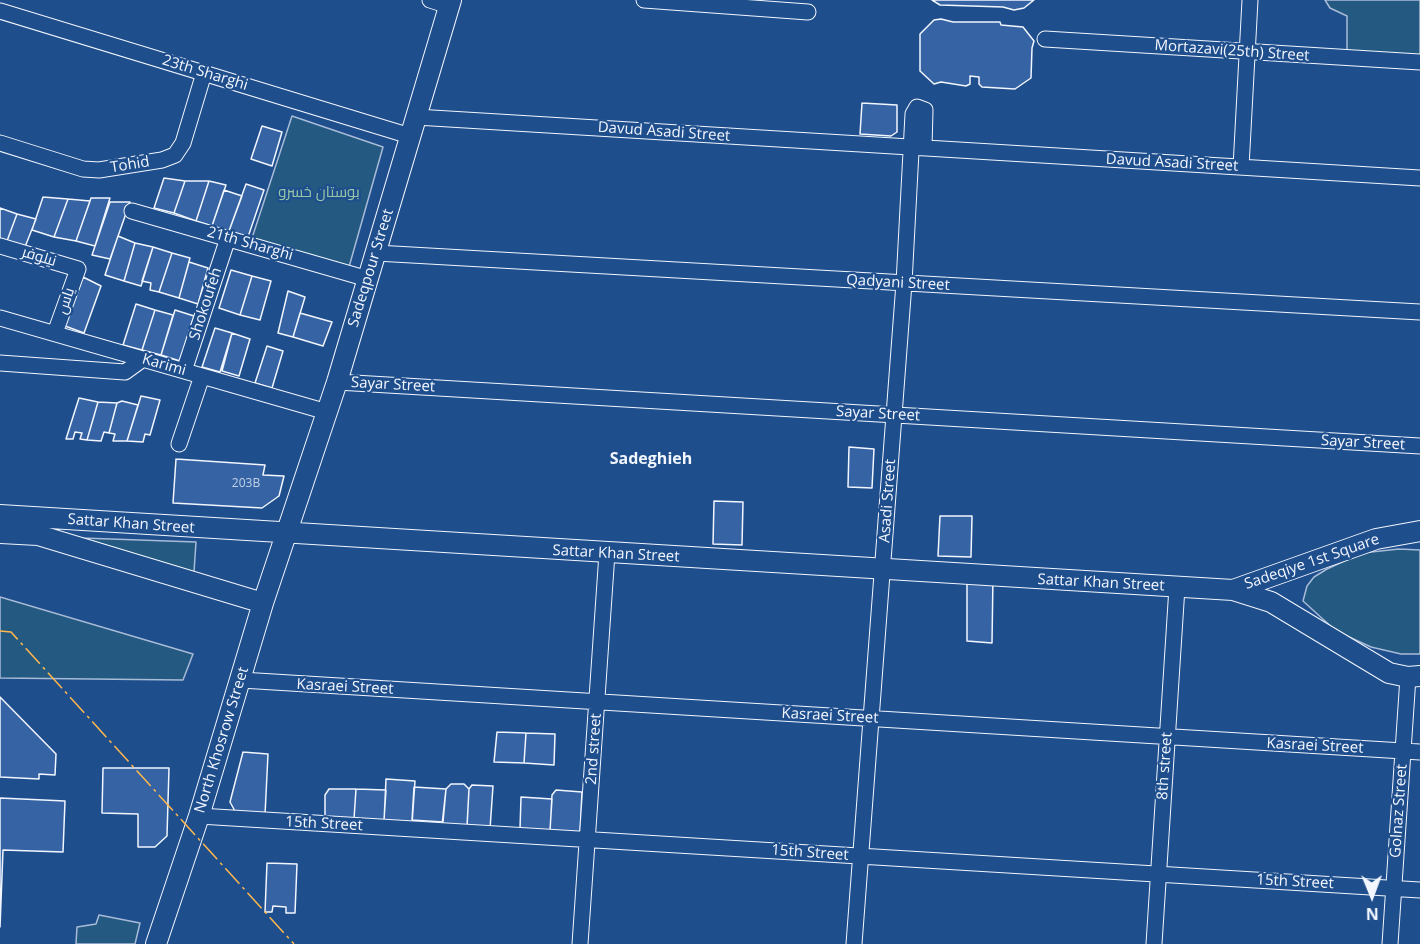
<!DOCTYPE html>
<meta charset="utf-8">
<style>
body{margin:0}
#map{position:relative;width:1420px;height:944px;overflow:hidden;background:#1f4e8c;font-family:"Open Sans",sans-serif}
canvas{display:block}
.north{position:absolute;left:1342px;top:866px;width:60px;height:60px;-webkit-text-stroke:4px #1f4e8c;paint-order:stroke;rotate:179deg;font-size:16px;font-weight:700;line-height:24px;text-align:center;color:#f2f6ff}
.north::after{content:'';display:block;margin:auto;width:21px;height:27px;background:#f2f6ff;clip-path:polygon(50% 0,100% 100%,50% 72%,0 100%)}
</style>
<div id="map">
<canvas width="1420" height="944"></canvas>
<div class="north">N</div>
</div>
<script>
const ctx = document.querySelector('canvas').getContext('2d');
ctx.lineJoin = 'round';
function fill(path, color) {
  ctx.fillStyle = color;
  ctx.fill(path, 'evenodd');
}
function toPath(rows) {
  const path = new Path2D();
  for (const r of rows) {
    path.moveTo(r[0], r[1]);
    for (let i = 2; i < r.length; i += 2) path.lineTo(r[i], r[i + 1]);
  }
  return path;
}
function trace(path, color, width, dash) {
  ctx.strokeStyle = color;
  ctx.lineWidth = width;
  ctx.lineCap = dash ? 'butt' : 'round';
  ctx.setLineDash(dash || []);
  ctx.stroke(path);
}
function write(font, color, halo, rows, align = 'center') {
  ctx.font = font + ' "Open Sans",Cairo,sans-serif';
  ctx.lineWidth = 4.5;
  ctx.setLineDash([]);
  ctx.textBaseline = 'middle';
  ctx.strokeStyle = halo;
  ctx.fillStyle = color;
  for (const [text, x, y, turn = 0] of rows) {
    ctx.save();
    ctx.translate(x, y);
    ctx.rotate((+turn || 0) * Math.PI / 180);
    ctx.textAlign = isNaN(turn) ? turn : align;
    if (halo) ctx.strokeText(text, 0, 0);
    ctx.fillText(text, 0, 0);
    ctx.restore();
  }
}
const green = toPath([
 [1325,0,1420,0,1420,56,1347,53,1347,16,1330,8,1325,0],
 [292,116,383,147,349,267,252,238,292,116],
 [82,538,196,542,194,572,82,538],
 [1399,549,1420,550,1420,654,1401,654,1371,647,1336,631,1303,601,1307,586,1314,577,1327,569,1362,553,1399,549],
 [0,597,193,654,183,680,0,678,0,597],
 [99,915,140,923,135,944,76,944,77,927,96,924,99,915]
]);
const building = toPath([
 [932,0,1034,0,1024,8,1014,10,1003,7,940,5,932,0],
 [941,19,953,22,1000,22,1001,25,1023,27,1034,41,1032,48,1031,78,1015,89,982,87,979,84,979,77,970,76,970,84,966,86,941,82,934,84,920,71,920,34,934,20,941,19],
 [862,103,897,105,897,132,891,136,860,134,862,103],
 [262,126,282,132,272,166,251,159,262,126],
 [164,178,185,181,174,213,154,208,164,178],
 [185,181,209,181,196,221,174,213,185,181],
 [209,181,226,185,212,226,196,221,209,181],
 [246,184,264,190,248,237,229,231,246,184],
 [224,190,242,196,229,231,212,226,224,190],
 [43,197,68,199,54,237,32,230,43,197],
 [91,198,110,198,95,246,76,241,91,198],
 [68,199,90,201,76,241,54,237,68,199],
 [110,202,130,202,110,259,92,255,110,202],
 [0,208,17,214,7,241,0,239,0,208],
 [17,214,36,219,25,247,7,241,17,214],
 [118,236,135,243,124,281,105,275,118,236],
 [135,243,153,247,141,286,124,281,135,243],
 [153,247,172,253,159,292,150,290,151,283,142,281,153,247],
 [172,253,190,258,179,298,159,292,172,253],
 [189,262,208,268,198,304,179,298,189,262],
 [231,270,252,276,240,315,219,308,231,270],
 [252,276,271,281,260,320,240,315,252,276],
 [83,277,101,286,84,333,65,326,83,277],
 [288,291,305,297,293,337,278,333,288,291],
 [136,304,155,310,142,350,123,345,136,304],
 [155,310,173,315,161,355,142,350,155,310],
 [175,310,194,316,180,361,161,355,175,310],
 [300,313,332,322,323,346,293,337,300,313],
 [215,328,232,333,220,372,202,367,215,328],
 [232,333,250,339,239,376,222,371,232,333],
 [267,346,283,351,272,388,255,383,267,346],
 [141,396,160,400,150,435,145,434,143,442,127,441,141,396],
 [79,398,98,402,87,440,80,439,82,433,75,432,73,439,66,439,79,398],
 [122,401,138,405,127,441,113,441,115,434,109,433,117,403,122,401],
 [98,402,117,403,109,433,104,432,101,441,87,440,98,402],
 [849,447,874,449,872,488,848,487,849,447],
 [176,459,265,465,263,475,284,476,279,496,262,508,173,503,176,459],
 [714,501,743,502,742,545,713,544,714,501],
 [940,516,972,516,971,557,938,556,940,516],
 [967,575,993,576,992,643,967,641,967,575],
 [0,697,56,754,55,775,39,774,39,779,0,777,0,697],
 [497,732,526,733,524,763,494,762,497,732],
 [526,733,555,734,554,765,524,763,526,733],
 [243,752,268,754,265,815,236,813,230,802,243,752],
 [103,768,169,768,167,836,155,847,138,847,138,814,102,813,103,768],
 [386,779,415,781,412,824,384,822,386,779],
 [451,784,464,784,469,789,467,826,442,825,446,789,451,784],
 [472,785,493,786,490,829,467,827,469,789,472,785],
 [414,787,446,789,443,822,412,820,414,787],
 [329,789,356,789,354,819,325,817,325,795,329,789],
 [356,789,386,790,384,820,354,819,356,789],
 [556,790,582,792,580,832,550,832,552,795,556,790],
 [521,797,552,799,550,830,520,829,521,797],
 [0,798,65,801,63,852,3,850,0,927,0,798],
 [267,863,297,864,295,913,286,913,286,907,273,906,272,912,265,912,267,863]
]);
const minor = toPath([
 [430,0,449,6],
 [644,0,808,12],
 [0,11,410,136],
 [1045,39,1420,62],
 [416,117,1420,178],
 [0,143,83,169,99,170,162,160,175,155,183,143,204,73],
 [1241,167,1250,0],
 [132,211,368,279],
 [0,246,78,269,55,333],
 [376,253,1420,312],
 [0,318,327,412],
 [0,363,125,372,143,359],
 [184,371,228,238],
 [337,382,1420,446],
 [179,444,202,376],
 [241,680,1420,752],
 [199,816,1420,890],
 [580,944,607,553],
 [854,944,904,283,913,114,917,107,925,110,924,148],
 [1154,944,1177,587],
 [1390,944,1408,677]
]);
const major = toPath([
 [0,515,1233,590,1271,602,1389,673,1408,677,1420,676],
 [0,533,38,535,263,603],
 [1233,590,1376,539,1420,531],
 [156,944,199,816,263,603,337,382,451,0]
]);
const power = toPath([
 [0,631,11,632,294,944]
]);
const numberNames = [
 ["203B",246,484]
];
const streetNames = [
 ["Mortazavi(25th) Street",1232,51,4],
 ["23th Sharghi",205,73,17],
 ["Davud Asadi Street",664,132,4],
 ["Davud Asadi Street",1172,163,3],
 ["Tohid",130,165,-9],
 ["21th Sharghi",250,244,16],
 ["نیلوفر",39,257,17],
 ["Sadeqpour Street",371,268,-73],
 ["Qadyani Street",898,283,3],
 ["یاس",66,301,-71],
 ["Shokoufeh",206,304,-72],
 ["Karimi",164,365,16],
 ["Sayar Street",393,385,3],
 ["Sayar Street",878,414,3],
 ["Sayar Street",1363,443,3],
 ["Asadi Street",888,501,-86],
 ["Sattar Khan Street",131,524,4],
 ["Sattar Khan Street",616,554,3],
 ["Sadeqiye 1st Square",1312,562,-19],
 ["Sattar Khan Street",1101,583,3],
 ["Kasraei Street",345,687,3],
 ["Kasraei Street",830,716,3],
 ["North Khosrow Street",222,740,-73],
 ["Kasraei Street",1315,746,3],
 ["2nd street",594,749,-86],
 ["8th street",1165,766,-86],
 ["Golnaz Street",1399,811,-86],
 ["15th Street",324,824,3],
 ["15th Street",810,853,4],
 ["15th Street",1295,882,3]
];
const parkNames = [
 ["بوستان خسرو",319,193]
];
const neighbourhoodNames = [
 ["Sadeghieh",651,459]
];
fill(green, '#245a82');
trace(green, '#a8bbd7', 1.5);
fill(building, '#3563a3');
trace(building, '#f2f6ff', 1.5);
trace(minor, '#f2f6ff', 17);
trace(major, '#f2f6ff', 22);
trace(minor, '#1f4e8c', 15);
trace(major, '#1f4e8c', 20);
trace(power, '#ffb74d', 1.5, [21, 4.5, 3, 4.5]);
write('12px', '#c3d1e8', null, numberNames);
write('15px', '#f2f6ff', '#1f4e8c', streetNames);
write('15px', '#97c8a6', '#1f4e8c', parkNames);
write('bold 16px', '#f2f6ff', '#1f4e8c', neighbourhoodNames);
</script>
